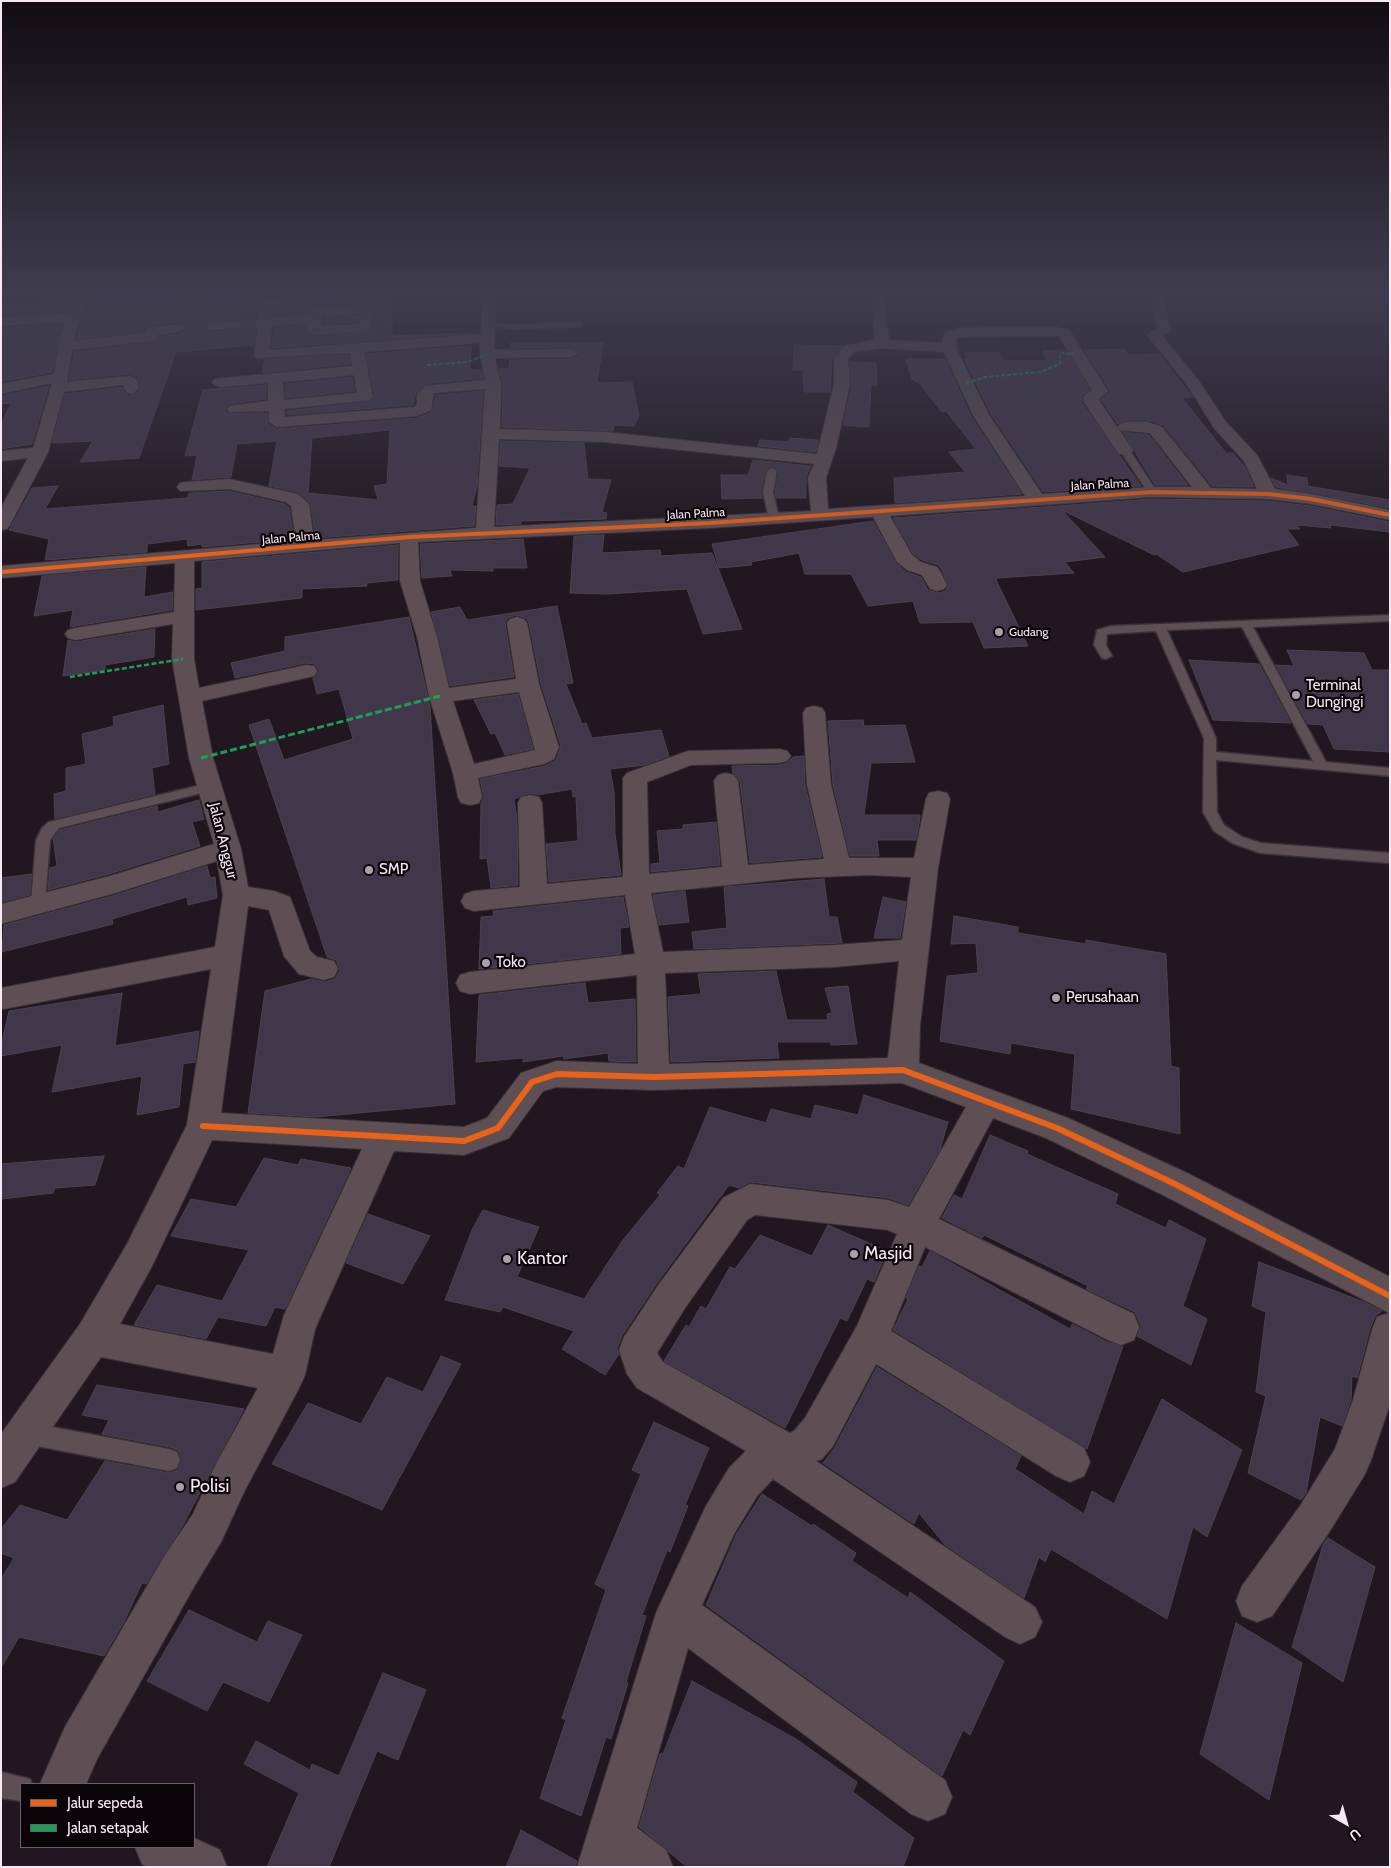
<!DOCTYPE html>
<style>
body{margin:0}
#map{position:relative;width:1391px;height:1868px;overflow:hidden;background:#221720;font-family:Cabin,sans-serif}
canvas{display:block}
.frame{position:absolute;inset:0;border:2px solid #f7e8f4;pointer-events:none}
.legend{position:absolute;left:20px;top:1783px;width:175px;height:65px;box-sizing:border-box;background:#0b0409;border:1px solid #695f67;margin:0;padding:6px 9px;list-style:none;font-size:15px;color:#f7e8f4}
.legend li{display:flex;align-items:center;gap:10px;height:25px}
.legend b{width:25px;border:1px solid #695f67}
.north{position:absolute;left:1321px;top:1798px;width:50px;height:50px;-webkit-text-stroke:4px #0b0409;paint-order:stroke;rotate:142deg;font-size:14px;font-weight:700;line-height:20px;text-align:center;color:#f7e8f4}
.north::after{content:'';display:block;margin:auto;width:18px;height:22px;background:#f7e8f4;clip-path:polygon(50% 0,100% 100%,50% 72%,0 100%)}
</style>
<div id="map">
<canvas width="1391" height="1868"></canvas>
<div class="frame"></div>
<ul class="legend">
<li><b style="height:6px;background:#ea6118"></b>Jalur sepeda</li>
<li><b style="height:6px;background:#1a9f57"></b>Jalan setapak</li>
</ul>
<div class="north">U</div>
</div>
<script>
const c = document.querySelector('canvas').getContext('2d');
c.lineJoin = 'round';
function fill(path, color) {
  c.fillStyle = color;
  c.fill(path, 'evenodd');
}
function poly(rows) {
  const path = new Path2D();
  for (const r of rows) {
    path.moveTo(r[0], r[1]);
    for (let i = 2; i < r.length; i += 2) path.lineTo(r[i], r[i + 1]);
  }
  return path;
}
function strokePath(path, color, width, dash) {
  c.strokeStyle = color;
  c.lineWidth = width;
  c.lineCap = dash ? 'butt' : 'round';
  c.setLineDash(dash || []);
  c.stroke(path);
}
function label(font, color, halo, rows, align = 'center') {
  c.font = font + ' Cabin,sans-serif';
  c.lineWidth = 4.5;
  c.setLineDash([]);
  c.textBaseline = 'middle';
  c.strokeStyle = halo;
  c.fillStyle = color;
  for (const [text, x, y, turn = 0] of rows) {
    c.save();
    c.translate(x, y);
    c.rotate((+turn || 0) * Math.PI / 180);
    c.textAlign = isNaN(turn) ? turn : align;
    if (halo) c.strokeText(text, 0, 0);
    c.fillText(text, 0, 0);
    c.restore();
  }
}
const building = poly([
 [90,295,182,295,179,307,183,312,194,311,199,295,246,295,248,303,256,309,257,317,210,322,206,328,210,332,256,329,254,345,176,352,139,458,80,462,93,441,52,443,65,394,122,387,124,393,130,396,141,389,138,378,130,374,69,380,74,352,155,342,159,337,178,334,187,329,178,322,148,326,144,331,76,339,90,295],
 [316,295,363,295,361,302,318,306,313,307,309,312,274,316,273,309,312,304,316,295],
 [377,295,392,295,392,336,472,333,271,348,274,328,305,325,306,333,314,337,371,332,379,297,377,295],
 [71,299,67,311,1,316,1,306,71,299],
 [359,315,357,322,323,324,324,318,359,315],
 [62,324,52,372,1,382,1,328,62,324],
 [511,343,603,343,597,383,632,382,639,416,634,426,614,425,613,431,502,427,503,384,499,369,509,368,510,360,572,359,581,354,572,347,510,348,511,343],
 [794,345,842,346,832,359,830,392,804,392,803,370,793,370,794,345],
 [471,346,470,370,481,370,483,378,425,384,416,393,413,405,287,415,286,411,371,401,375,397,366,354,471,346],
 [1125,349,1129,355,1159,354,1193,397,1182,398,1226,453,1233,453,1245,467,1254,487,1212,486,1163,425,1148,420,1126,420,1118,424,1101,400,1110,390,1084,350,1125,349],
 [1066,350,1090,390,1082,396,1082,403,1141,486,1043,492,991,414,964,359,969,359,965,353,998,352,1004,361,1047,361,1042,351,1066,350],
 [348,355,350,364,262,373,265,359,348,355],
 [906,359,945,359,971,416,1022,494,895,503,894,478,965,472,949,452,976,449,946,411,942,412,919,383,912,379,906,359],
 [850,362,876,363,877,385,871,385,869,427,843,425,852,384,850,362],
 [352,377,355,391,286,398,285,384,352,377],
 [266,385,266,399,229,404,225,408,227,413,267,413,268,424,277,429,417,418,432,412,436,395,483,391,477,487,472,506,476,506,474,526,316,538,310,503,298,492,269,486,277,441,237,444,231,477,192,480,197,455,185,456,203,390,266,385],
 [390,430,387,484,374,486,378,500,308,493,312,438,390,430],
 [49,386,32,444,1,449,1,425,11,403,1,404,1,396,49,386],
 [1123,432,1149,435,1188,485,1155,485,1123,432],
 [790,438,818,440,816,452,758,446,760,440,788,442,790,438],
 [501,441,584,443,588,479,611,480,602,512,607,513,606,519,521,521,521,524,496,525,497,505,513,504,530,468,499,466,501,441],
 [753,460,811,466,806,477,806,498,776,498,775,492,779,470,771,466,765,471,761,492,762,498,722,499,721,475,748,475,753,460],
 [1287,475,1307,478,1308,486,1390,500,1390,508,1276,487,1271,478,1288,485,1287,475],
 [58,486,45,509,188,498,189,493,229,491,285,504,289,507,294,539,202,547,202,544,188,546,187,539,147,544,147,552,45,560,49,539,9,530,32,488,58,486],
 [1152,499,1269,501,1311,506,1390,522,1390,532,1330,525,1331,528,1297,525,1300,529,1287,529,1299,545,1183,572,1156,554,1154,555,1062,510,1105,557,1065,562,1074,573,997,578,996,580,1028,646,984,648,973,622,920,623,913,601,868,606,851,574,805,574,799,553,751,562,752,565,719,568,712,544,873,521,896,563,906,572,921,577,928,590,938,593,945,591,948,586,942,570,938,565,922,560,913,554,893,518,1152,499],
 [604,535,602,553,660,550,661,556,712,553,742,629,703,634,687,589,606,594,570,593,574,536,604,535],
 [523,539,527,568,493,568,493,571,450,570,452,576,422,578,420,544,523,539],
 [398,545,398,580,366,583,367,586,302,589,302,598,196,610,196,589,202,588,202,562,398,545],
 [146,567,144,597,173,592,172,610,70,627,73,610,34,616,42,576,146,567],
 [557,606,573,683,566,684,582,724,586,723,592,738,661,730,669,756,645,765,610,769,614,792,615,834,621,875,549,882,546,844,578,841,576,796,573,797,572,789,537,795,530,793,514,799,517,821,518,885,491,888,487,858,480,859,481,804,484,797,480,779,545,766,556,760,561,746,541,684,529,623,526,618,516,615,508,618,505,623,514,677,450,686,431,612,460,607,467,620,557,606],
 [409,617,430,706,455,1104,316,1117,248,1113,265,991,311,979,325,982,335,979,340,970,336,960,327,957,249,725,269,719,284,760,353,739,339,689,317,694,313,678,319,670,314,664,306,663,235,678,231,663,285,651,285,637,409,617],
 [155,629,154,657,105,665,105,670,63,676,68,640,75,642,155,629],
 [1287,650,1364,653,1372,670,1390,670,1390,752,1334,749,1323,725,1308,724,1275,665,1294,666,1287,650],
 [1189,660,1259,664,1291,723,1213,720,1189,660],
 [518,694,533,749,505,755,495,733,491,734,474,700,518,694],
 [163,705,169,764,152,768,155,794,55,819,54,794,66,791,66,768,86,764,82,734,114,726,113,717,163,705],
 [863,720,864,726,905,725,915,762,871,763,864,815,920,815,920,818,916,840,877,840,879,856,850,856,833,785,828,721,863,720],
 [804,756,805,785,822,857,750,863,740,781,733,773,732,766,779,765,787,763,793,757,804,756],
 [199,800,204,819,192,822,200,846,109,874,48,890,50,868,57,866,53,838,60,830,157,806,158,812,199,800],
 [716,822,720,865,651,872,651,864,660,863,657,831,683,829,683,825,716,822],
 [207,866,210,878,215,877,217,898,188,905,187,897,112,919,113,924,2,952,4,925,112,896,207,866],
 [32,874,30,895,1,902,1,878,32,874],
 [824,879,829,917,837,917,842,943,694,949,692,932,727,928,724,887,824,879],
 [685,891,689,922,659,925,653,895,685,891],
 [623,897,629,927,620,928,621,954,479,969,481,917,494,916,493,911,623,897],
 [883,897,906,902,900,938,874,938,883,897],
 [954,916,1018,927,1018,933,1086,944,1086,940,1166,954,1171,1066,1179,1068,1180,1134,1071,1109,1075,1054,1011,1043,1010,1054,940,1041,947,976,978,973,976,943,951,944,954,916],
 [776,971,787,1020,828,1020,827,1014,832,1013,825,988,848,986,857,1044,831,1045,831,1042,777,1042,779,1058,671,1062,668,997,701,994,698,974,776,971],
 [585,983,588,1003,635,999,636,1062,609,1061,608,1053,564,1059,563,1056,523,1062,523,1058,476,1062,479,995,585,983],
 [122,993,115,1046,199,1031,195,1062,183,1064,179,1107,137,1115,142,1076,52,1092,62,1045,1,1056,1,1046,9,1011,122,993],
 [864,1095,948,1122,940,1150,908,1205,888,1198,750,1182,739,1188,729,1185,657,1283,622,1336,617,1349,619,1354,605,1375,562,1349,574,1331,503,1307,500,1312,445,1300,472,1230,483,1210,539,1227,517,1277,584,1299,623,1240,660,1195,657,1193,678,1166,684,1169,710,1107,766,1123,771,1109,811,1119,815,1105,858,1115,864,1095],
 [990,1135,1028,1151,1027,1154,1118,1194,1115,1204,1166,1228,1169,1220,1206,1239,1183,1306,1207,1319,1191,1365,1137,1336,1141,1326,1135,1312,1086,1289,1088,1286,984,1235,982,1238,942,1218,954,1195,962,1199,990,1135],
 [104,1156,95,1185,55,1188,53,1193,1,1199,1,1164,104,1156],
 [264,1158,298,1165,301,1159,351,1168,285,1309,275,1307,266,1326,218,1317,206,1339,134,1325,157,1285,222,1301,249,1250,171,1236,191,1199,236,1207,264,1158],
 [368,1214,430,1236,403,1284,346,1263,368,1214],
 [828,1225,887,1251,874,1282,867,1279,847,1321,840,1318,785,1428,664,1361,686,1325,689,1327,701,1306,706,1309,730,1267,735,1269,760,1235,812,1256,828,1225],
 [930,1251,1070,1329,1072,1324,1107,1342,1123,1346,1087,1449,893,1330,908,1299,906,1298,919,1266,922,1267,930,1251],
 [1259,1262,1364,1302,1382,1311,1375,1316,1370,1329,1357,1378,1352,1376,1351,1400,1342,1426,1320,1417,1306,1493,1301,1500,1248,1473,1266,1396,1256,1392,1266,1312,1252,1306,1259,1262],
 [441,1356,461,1364,382,1510,272,1464,308,1403,361,1424,387,1377,423,1392,441,1356],
 [877,1367,1021,1456,1015,1469,1084,1514,1092,1491,1114,1504,1162,1399,1242,1450,1207,1537,1193,1527,1167,1619,1051,1549,1045,1562,1039,1557,1024,1598,945,1545,919,1513,914,1524,823,1463,835,1447,877,1367],
 [97,1385,244,1409,183,1525,146,1584,142,1583,125,1620,104,1656,19,1637,1,1668,1,1579,14,1558,1,1553,1,1529,20,1505,67,1520,105,1461,169,1473,178,1470,182,1461,179,1451,170,1447,102,1434,109,1420,82,1415,97,1385],
 [654,1422,709,1448,685,1505,688,1506,670,1552,667,1550,642,1615,646,1616,626,1682,628,1683,611,1739,606,1737,581,1816,540,1798,566,1720,562,1718,606,1590,595,1584,641,1474,632,1470,654,1422],
 [762,1494,812,1526,813,1524,856,1553,852,1561,908,1598,910,1592,1004,1661,970,1735,963,1730,942,1776,706,1605,736,1535,762,1494],
 [1328,1538,1375,1567,1343,1682,1292,1647,1323,1545,1328,1538],
 [189,1610,257,1642,268,1621,302,1635,269,1702,223,1682,207,1711,147,1681,189,1610],
 [1236,1623,1302,1663,1269,1800,1200,1754,1236,1623],
 [383,1673,426,1690,398,1760,377,1751,329,1867,267,1867,299,1793,244,1764,256,1741,310,1770,312,1764,339,1776,383,1673],
 [692,1681,796,1739,857,1782,853,1792,914,1838,903,1867,687,1867,639,1827,660,1754,661,1753,663,1754,692,1681],
 [521,1830,577,1861,575,1867,506,1867,521,1830]
]);
fill(building, '#42374a');
strokePath(building, '#4a434d', 1);
const service = poly([
 [579,322,583,324,582,326,516,329,484,325,488,323,516,325,579,322],
 [1122,448,1128,448,1157,492,1155,494,1149,494,1120,450,1122,448],
 [772,468,777,471,773,492,779,519,774,522,769,519,763,492,767,471,772,468],
 [1390,615,1390,621,1253,627,1326,762,1390,768,1390,776,1216,760,1217,812,1224,825,1242,837,1261,843,1390,853,1390,863,1260,853,1232,843,1214,831,1203,812,1204,738,1156,631,1107,634,1106,645,1112,656,1106,659,1102,658,1094,645,1097,630,1111,626,1390,615],
 [1242,627,1313,761,1216,752,1216,738,1167,630,1242,627],
 [209,783,216,787,214,790,59,828,50,840,45,904,43,908,33,908,31,904,36,840,42,828,49,822,209,783],
 [26,1422,169,1449,177,1452,180,1460,177,1468,169,1471,26,1444,19,1440,15,1433,19,1426,26,1422],
 [1,1772,30,1779,32,1784,21,1784,21,1801,1,1798,1,1772]
]);
const minor = poly([
 [75,295,88,295,73,341,145,333,148,328,178,324,185,328,178,332,158,335,155,340,150,341,72,350,67,382,130,376,137,380,139,389,131,394,126,392,123,385,64,392,48,452,10,525,7,529,1,530,1,508,28,458,1,461,1,451,33,448,52,383,1,394,1,384,54,374,59,341,65,322,1,326,1,318,68,313,75,295],
 [184,295,197,295,193,310,183,310,181,307,184,295],
 [248,295,261,295,265,300,314,295,312,302,271,307,272,318,310,314,313,309,318,308,362,304,365,295,377,297,370,331,314,335,307,331,307,323,272,326,269,350,481,334,482,295,496,295,494,350,572,349,579,353,572,357,495,358,501,384,500,429,605,432,817,454,834,384,834,359,844,346,875,340,871,295,884,295,889,340,942,343,945,332,959,328,1054,327,1069,330,1108,391,1099,399,1100,402,1133,450,1131,454,1119,454,1084,402,1083,397,1092,390,1059,336,957,337,956,348,989,415,1042,494,1152,487,1192,487,1150,433,1120,430,1118,427,1120,424,1126,422,1148,422,1162,427,1211,488,1257,489,1244,461,1214,428,1188,386,1147,335,1157,328,1150,295,1163,295,1171,330,1162,336,1199,381,1226,422,1257,455,1275,489,1311,494,1390,510,1390,520,1311,504,1269,499,1152,497,890,516,912,555,921,562,937,567,940,571,947,585,944,589,937,591,930,589,922,575,907,570,897,562,873,517,710,528,418,542,420,581,437,637,449,688,516,679,507,623,510,619,517,617,524,619,527,623,539,684,559,747,554,759,544,764,478,778,482,797,479,803,470,805,461,803,458,797,453,773,429,696,417,637,400,581,400,543,194,561,194,659,199,688,306,665,314,666,317,671,314,676,202,701,213,758,241,849,248,887,274,891,290,897,310,951,317,957,334,961,338,969,334,977,324,980,299,974,284,956,269,910,248,906,221,1113,464,1127,487,1118,521,1073,557,1061,638,1064,637,975,470,994,460,991,456,983,460,975,470,972,635,954,625,895,474,911,465,908,461,901,465,894,474,891,520,887,518,803,521,797,530,795,539,797,542,803,547,884,623,877,623,778,627,773,688,751,779,749,787,751,791,756,787,761,779,763,691,765,647,782,649,874,722,867,714,781,718,775,726,773,734,775,738,781,748,865,824,859,807,785,803,713,806,708,814,706,822,708,825,713,831,785,849,858,914,858,926,799,929,793,938,791,947,793,950,799,938,868,920,1026,919,1063,1068,1118,1187,1173,1390,1277,1390,1404,1371,1460,1365,1474,1328,1534,1272,1616,1257,1622,1242,1616,1236,1601,1242,1586,1300,1506,1335,1449,1353,1400,1372,1330,1377,1317,1389,1313,1163,1195,1046,1138,993,1118,939,1219,1134,1314,1139,1327,1134,1340,1121,1345,1108,1340,925,1247,891,1331,1084,1448,1090,1462,1084,1476,1070,1482,1056,1476,876,1364,833,1446,822,1459,816,1461,1035,1607,1042,1622,1035,1637,1020,1644,1005,1637,773,1479,757,1496,734,1534,702,1605,945,1780,952,1797,945,1814,928,1821,911,1814,688,1648,637,1828,666,1850,673,1867,577,1867,656,1613,706,1506,729,1468,746,1451,637,1388,627,1374,619,1350,624,1337,659,1284,723,1198,750,1184,888,1200,909,1207,966,1107,902,1083,654,1090,557,1087,543,1091,509,1138,464,1155,394,1151,315,1329,305,1375,299,1388,244,1492,221,1542,195,1585,97,1759,86,1784,40,1784,65,1727,165,1555,193,1514,216,1464,258,1388,101,1357,15,1482,1,1488,1,1434,80,1324,127,1244,187,1125,211,969,4,1009,1,1008,1,988,215,947,223,895,217,861,112,894,1,924,1,904,110,876,214,844,189,758,172,659,173,624,75,640,68,638,65,634,68,630,75,628,174,612,175,563,1,578,1,566,296,541,291,506,286,502,229,489,180,491,177,487,180,483,186,482,229,479,298,494,309,504,314,540,476,528,485,389,434,393,431,410,417,416,277,427,269,422,269,411,229,412,227,409,229,406,268,401,268,383,220,387,215,385,212,382,215,379,352,366,350,353,256,358,254,355,258,327,210,330,208,327,210,324,215,323,259,319,258,308,250,303,248,295],
 [361,313,359,324,321,326,322,316,361,313],
 [480,343,480,354,485,380,425,386,417,394,417,405,414,407,285,417,284,409,370,400,373,397,364,352,480,343],
 [882,348,944,352,973,415,1025,496,828,509,826,478,836,448,850,384,848,359,854,352,882,348],
 [354,375,357,393,284,400,283,382,354,375],
 [499,439,605,442,814,464,808,478,811,511,494,527,499,439],
 [519,692,535,750,474,764,453,701,519,692],
 [868,875,911,877,902,940,835,945,663,952,651,893,796,878,868,875],
 [899,961,888,1058,669,1064,665,973,835,967,899,961],
 [212,1140,362,1149,284,1315,273,1354,120,1324,151,1268,212,1140],
 [755,1215,888,1230,897,1234,857,1326,805,1418,794,1431,790,1433,663,1362,657,1353,685,1308,747,1220,755,1215],
 [1185,295,1389,295,1383,299,1191,299,1185,295],
 [194,1838,220,1850,227,1867,148,1867,142,1864,135,1847,194,1847,194,1838]
]);
strokePath(service, '#3b3139', 3);
strokePath(minor, '#3b3139', 2);
fill(service, '#5e4f55');
fill(minor, '#5e4f55');
strokePath(poly([
 [427,365,468,362,487,354],
 [966,383,986,377,1040,372,1060,364,1060,353,1075,354]
]), '#1a9f57', 2, [4, 2]);
strokePath(poly([
 [70,677,183,659]
]), '#1a9f57', 2.5, [5, 2.5]);
strokePath(poly([
 [201,758,440,696]
]), '#1a9f57', 3, [7, 3]);
strokePath(poly([
 [1,572,409,537,710,523,1152,492,1269,494,1311,499,1390,515]
]), '#ea6118', 4);
strokePath(poly([
 [203,1126,464,1141,498,1128,532,1082,557,1074,654,1077,903,1070,1057,1128,1175,1184,1390,1296]
]), '#ea6118', 6);
const sky = c.createLinearGradient(0, 0, 0, 557);
sky.addColorStop(0, '#130d12');
sky.addColorStop(0.53, '#3e3c4e');
sky.addColorStop(1, '#3e3c4e00');
c.fillStyle = sky;
c.fillRect(0, 0, 1391, 557);
for (const [x, y, r, color] of [
 [999,632,5,"#ac9faa"],
 [1296,695,5,"#ac9faa"],
 [369,870,5,"#ac9faa"],
 [486,963,5,"#ac9faa"],
 [1056,998,5,"#ac9faa"],
 [854,1254,5,"#ac9faa"],
 [507,1259,5,"#ac9faa"],
 [180,1487,5,"#ac9faa"]
]) {
  const dot = new Path2D();
  dot.arc(x, y, r, 0, 2 * Math.PI);
  c.fillStyle = color;
  c.fill(dot);
  strokePath(dot, '#0b0409', 2);
}
label('12px', '#f7e8f4', '#0b0409', [
 ["Jalan Palma",1100,485,-3],
 ["Jalan Palma",696,514,-3],
 ["Jalan Palma",291,538,-5]
]);
label('12px', '#f7e8f4', '#0b0409', [
 ["Gudang",1009,632]
], 'left');
label('15px', '#f7e8f4', '#0b0409', [
 ["Terminal",1306,686],
 ["Dungingi",1306,703],
 ["SMP",379,870],
 ["Toko",496,963],
 ["Perusahaan",1066,998]
], 'left');
label('15px', '#f7e8f4', '#0b0409', [
 ["Jalan Anggur",223,841,76]
]);
label('18px', '#f7e8f4', '#0b0409', [
 ["Masjid",864,1254],
 ["Kantor",517,1259],
 ["Polisi",190,1487]
], 'left');
</script>
